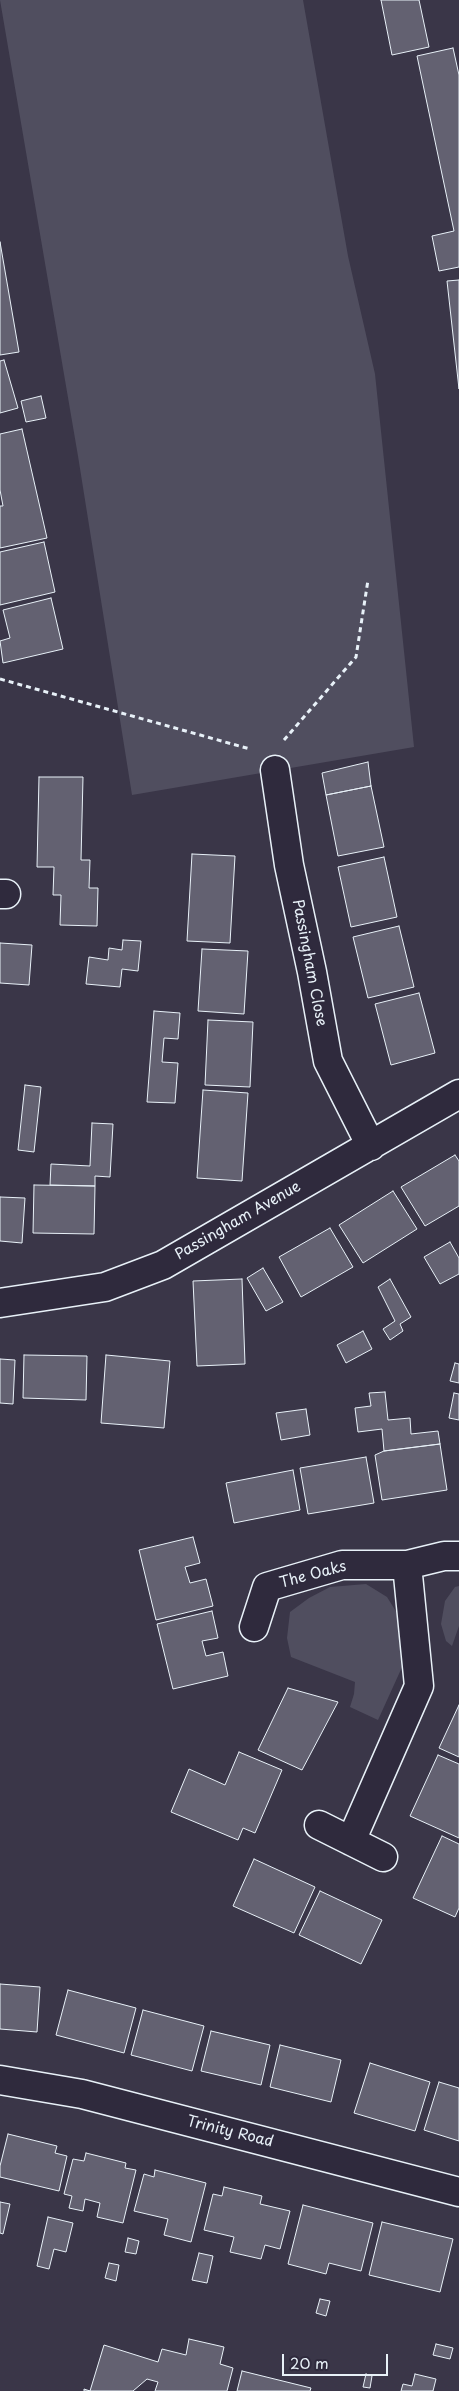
<!DOCTYPE html>
<style>
body{margin:0}
#map{position:relative;width:459px;height:2391px;overflow:hidden;background:#3a3648;font-family:"Playpen Sans",sans-serif}
canvas{display:block}
.scale{position:absolute;left:282px;top:2354px;width:106px;height:22px;box-sizing:border-box;border:2px solid #e8f1f8;border-top:0;padding-left:6px;font-size:15px;line-height:18px;white-space:nowrap;color:#e8f1f8;-webkit-text-stroke:4px #2f2a3d;paint-order:stroke}
</style>
<div id="map">
<canvas width="459" height="2391"></canvas>
<div class="scale">20 m</div>
</div>
<script>
const c = document.querySelector('canvas').getContext('2d');
c.lineJoin = 'round';
function fill(path, color) {
  c.fillStyle = color;
  c.fill(path, 'evenodd');
}
function poly(rows) {
  const path = new Path2D();
  for (const r of rows) {
    path.moveTo(r[0], r[1]);
    for (let i = 2; i < r.length; i += 2) path.lineTo(r[i], r[i + 1]);
  }
  return path;
}
function strokePath(path, color, width, dash) {
  c.strokeStyle = color;
  c.lineWidth = width;
  c.lineCap = dash ? 'butt' : 'round';
  c.setLineDash(dash || []);
  c.stroke(path);
}
function label(font, color, halo, rows, align = 'center') {
  c.font = font + ' "Playpen Sans",sans-serif';
  c.lineWidth = 4;
  c.setLineDash([]);
  c.textBaseline = 'middle';
  c.strokeStyle = halo;
  c.fillStyle = color;
  for (const [text, x, y, turn = 0] of rows) {
    c.save();
    c.translate(x, y);
    c.rotate((+turn || 0) * Math.PI / 180);
    c.textAlign = isNaN(turn) ? turn : align;
    if (halo) c.strokeText(text, 0, 0);
    c.fillText(text, 0, 0);
    c.restore();
  }
}
fill(poly([
 [0,0,303,0,348,256,375,374,414,747,132,795,78,456],
 [366,1584,387,1597,402,1621,403,1665,378,1720,350,1707,354,1694,355,1682,291,1657,287,1638,290,1612,309,1598,330,1587],
 [459,1586,459,1626,452,1646,446,1641,441,1624,445,1601,455,1587]
]), '#504e5f');
const building = poly([
 [381,0,419,0,429,47,392,55,381,0],
 [453,48,459,75,459,267,439,271,432,236,454,231,417,56,453,48],
 [0,242,19,352,0,355,0,242],
 [459,280,459,389,447,281,459,280],
 [4,360,18,408,0,413,0,361,4,360],
 [41,396,46,418,26,422,21,401,41,396],
 [22,429,47,538,0,548,0,506,3,506,0,490,0,434,22,429],
 [44,542,55,592,0,605,0,552,44,542],
 [51,598,63,649,3,663,0,641,10,638,3,610,51,598],
 [368,762,371,786,326,795,322,773,368,762],
 [39,777,83,777,81,860,90,860,89,888,98,888,97,926,60,925,61,895,53,895,54,867,37,867,39,777],
 [371,786,384,847,338,856,326,795,371,786],
 [192,854,235,856,230,943,187,941,192,854],
 [384,857,397,917,351,927,338,867,384,857],
 [399,926,414,987,368,998,353,937,399,926],
 [123,940,141,941,138,971,122,969,120,987,86,984,89,957,108,960,109,948,122,950,123,940],
 [0,943,32,945,29,985,0,983,0,943],
 [202,949,248,951,244,1014,198,1011,202,949],
 [419,993,435,1053,391,1065,375,1004,419,993],
 [154,1011,180,1013,178,1039,164,1038,162,1062,178,1063,175,1103,147,1102,154,1011],
 [208,1020,253,1022,250,1087,205,1085,208,1020],
 [25,1085,41,1087,34,1152,18,1150,25,1085],
 [203,1090,248,1093,242,1181,197,1178,203,1090],
 [92,1123,113,1124,110,1177,95,1176,95,1186,50,1185,51,1164,90,1166,92,1123],
 [455,1155,459,1161,459,1206,425,1226,401,1187,455,1155],
 [34,1185,95,1186,94,1234,33,1233,34,1185],
 [393,1191,417,1229,363,1263,339,1225,393,1191],
 [0,1197,25,1198,22,1243,0,1241,0,1197],
 [330,1228,353,1267,301,1297,279,1257,330,1228],
 [450,1242,459,1258,459,1274,440,1284,424,1257,450,1242],
 [263,1268,283,1302,266,1311,247,1278,263,1268],
 [242,1279,245,1364,197,1366,193,1281,242,1279],
 [390,1279,411,1317,400,1324,403,1331,390,1340,383,1329,395,1321,378,1287,390,1279],
 [363,1331,372,1349,346,1363,337,1345,363,1331],
 [24,1355,87,1356,86,1400,23,1398,24,1355],
 [106,1355,170,1361,164,1428,101,1423,106,1355],
 [0,1359,15,1360,13,1404,0,1403,0,1359],
 [455,1363,459,1364,459,1383,450,1381,455,1363],
 [385,1392,388,1420,410,1418,411,1434,438,1431,440,1444,384,1451,382,1429,358,1432,355,1408,371,1406,369,1393,385,1392],
 [454,1393,459,1394,459,1420,449,1418,454,1393],
 [306,1409,310,1435,281,1440,276,1413,306,1409],
 [440,1444,447,1490,382,1500,375,1455,384,1451,440,1444],
 [366,1457,374,1503,308,1514,300,1468,366,1457],
 [293,1470,300,1510,234,1523,226,1483,293,1470],
 [193,1537,200,1563,185,1567,190,1583,206,1579,213,1606,156,1620,139,1550,193,1537],
 [212,1611,218,1638,202,1641,206,1656,223,1652,228,1676,173,1689,157,1624,212,1611],
 [288,1688,338,1702,302,1770,258,1750,288,1688],
 [459,1705,459,1757,439,1748,459,1705],
 [239,1752,282,1770,255,1833,243,1828,238,1840,171,1812,189,1769,225,1785,239,1752],
 [438,1755,459,1764,459,1838,410,1816,438,1755],
 [442,1836,459,1844,459,1908,455,1917,413,1898,442,1836],
 [254,1859,315,1887,294,1933,233,1906,254,1859],
 [320,1891,382,1920,361,1964,299,1935,320,1891],
 [0,1984,40,1987,37,2032,0,2029,0,1984],
 [68,1990,136,2008,124,2053,56,2035,68,1990],
 [143,2010,204,2026,192,2071,131,2055,143,2010],
 [211,2031,270,2045,261,2085,201,2071,211,2031],
 [280,2045,341,2060,331,2102,270,2087,280,2045],
 [370,2063,430,2082,415,2131,354,2113,370,2063],
 [439,2082,459,2088,459,2141,424,2130,439,2082],
 [8,2134,57,2146,55,2153,67,2156,59,2191,0,2177,0,2166,8,2134],
 [86,2153,126,2163,125,2168,136,2170,123,2223,97,2217,100,2203,85,2199,83,2211,69,2208,72,2196,64,2194,73,2159,84,2161,86,2153],
 [155,2170,206,2183,191,2242,164,2235,168,2219,134,2211,144,2174,154,2177,155,2170],
 [224,2187,262,2196,260,2204,290,2211,280,2249,265,2245,261,2259,230,2252,234,2237,204,2230,213,2194,222,2196,224,2187],
 [0,2202,10,2204,3,2234,0,2233,0,2202],
 [303,2205,373,2223,361,2271,329,2263,326,2274,288,2264,303,2205],
 [48,2217,73,2223,66,2252,54,2249,49,2269,37,2266,48,2217],
 [382,2222,453,2239,440,2292,369,2275,382,2222],
 [128,2238,139,2241,136,2254,125,2252,128,2238],
 [199,2253,213,2256,207,2283,192,2280,199,2253],
 [109,2263,119,2265,116,2281,105,2278,109,2263],
 [320,2299,330,2301,326,2316,316,2313,320,2299],
 [189,2339,224,2347,220,2364,233,2368,227,2391,155,2391,158,2382,147,2379,133,2391,84,2391,84,2389,90,2391,104,2345,158,2362,162,2349,186,2355,189,2339],
 [436,2344,453,2348,450,2359,433,2355,436,2344],
 [242,2371,311,2388,310,2391,237,2391,242,2371],
 [366,2374,372,2376,370,2388,363,2387,366,2374],
 [415,2374,436,2379,433,2391,401,2391,403,2384,412,2386,415,2374]
]);
fill(building, '#636171');
strokePath(building, '#e8f1f8', 1);
const minor = poly([
 [275,770,289,865,312,972,328,1061,371,1146],
 [0,894,6,894],
 [0,1303,105,1287,163,1265,459,1094],
 [254,1627,267,1587,342,1565,407,1565,444,1556,459,1556],
 [319,1825,383,1857],
 [351,1841,419,1686,407,1565],
 [0,2080,82,2094,459,2192]
]);
strokePath(minor, '#e8f1f8', 31);
strokePath(poly([
 [0,679,250,749],
 [284,740,356,657,368,580]
]), '#e8f1f8', 3, [5, 4]);
strokePath(minor, '#2f2a3d', 28);
label('15px', '#e8f1f8', '#2f2a3d', [
 ["Passingham Close",309,963,79],
 ["Passingham Avenue",238,1221,-30],
 ["The Oaks",313,1575,-15],
 ["Trinity Road",230,2132,14]
]);
</script>
